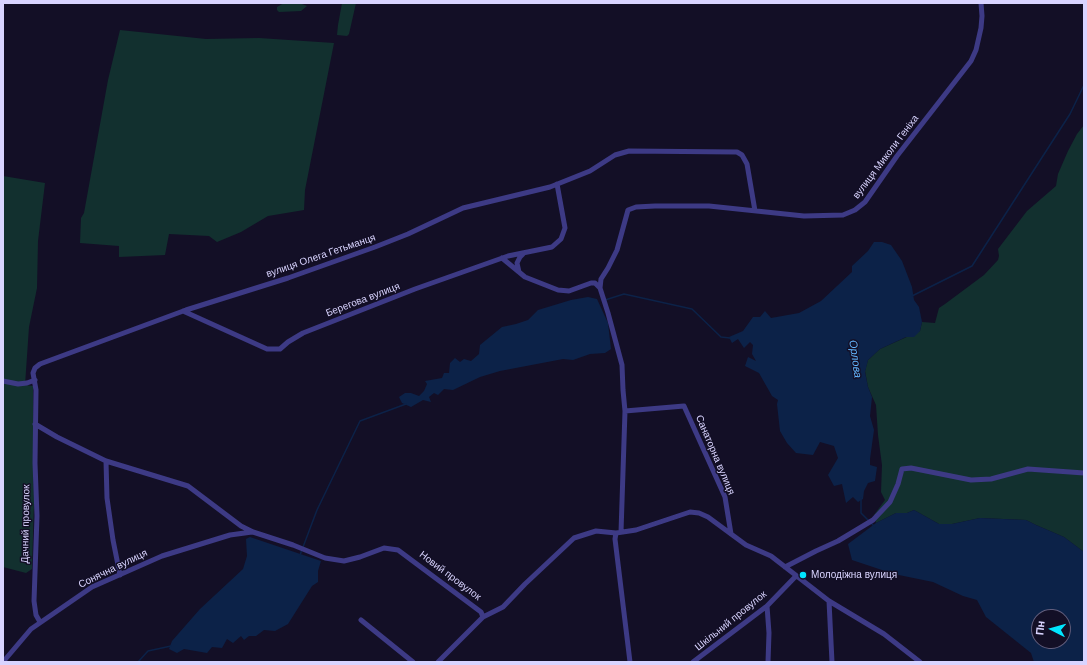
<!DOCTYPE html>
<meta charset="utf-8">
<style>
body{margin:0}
#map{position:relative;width:1087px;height:665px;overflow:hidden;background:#130f26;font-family:Helvetica,sans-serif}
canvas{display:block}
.frame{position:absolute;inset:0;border:4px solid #d9d4ff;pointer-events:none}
.north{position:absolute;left:1031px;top:609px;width:40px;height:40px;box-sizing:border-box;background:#130f26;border:1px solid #625e7d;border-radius:50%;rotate:276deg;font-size:11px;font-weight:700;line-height:16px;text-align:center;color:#d9d4ff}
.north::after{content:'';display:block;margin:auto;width:14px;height:18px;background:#00e5ff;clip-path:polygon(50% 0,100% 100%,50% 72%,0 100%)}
</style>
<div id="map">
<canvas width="1087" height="665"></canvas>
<div class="frame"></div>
<div class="north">Пн</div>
</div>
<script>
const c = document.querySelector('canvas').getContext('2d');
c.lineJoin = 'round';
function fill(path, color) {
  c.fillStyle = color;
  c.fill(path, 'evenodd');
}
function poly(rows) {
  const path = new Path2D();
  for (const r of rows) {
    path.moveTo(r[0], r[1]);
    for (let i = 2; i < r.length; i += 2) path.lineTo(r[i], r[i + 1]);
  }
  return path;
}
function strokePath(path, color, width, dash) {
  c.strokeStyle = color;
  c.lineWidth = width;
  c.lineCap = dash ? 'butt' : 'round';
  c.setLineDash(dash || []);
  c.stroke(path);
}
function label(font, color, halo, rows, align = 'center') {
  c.font = font + ' Helvetica,sans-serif';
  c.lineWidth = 3;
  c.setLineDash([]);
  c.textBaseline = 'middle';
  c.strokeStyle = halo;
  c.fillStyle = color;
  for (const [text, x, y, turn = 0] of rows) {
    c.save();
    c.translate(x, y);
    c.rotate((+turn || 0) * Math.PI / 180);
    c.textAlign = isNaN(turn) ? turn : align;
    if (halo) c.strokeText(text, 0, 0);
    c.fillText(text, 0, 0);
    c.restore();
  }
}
fill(poly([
 [284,3,302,4,307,6,301,11,279,12,277,10,277,7],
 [342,3,356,3,349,34,347,36,337,35,338,25],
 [120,30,206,39,259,38,334,43,305,190,304,210,268,216,241,232,217,242,209,236,169,234,165,255,119,257,119,246,80,243,81,218,84,213,108,80],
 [1084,125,1084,552,1064,537,1036,525,1026,520,980,518,952,524,939,524,914,510,907,513,896,513,876,523,874,515,885,500,881,492,882,465,878,435,876,405,868,387,865,371,868,360,880,349,920,331,922,322,935,323,939,308,945,304,984,275,998,260,999,256,998,249,1027,211,1056,186,1058,174,1068,151,1077,134],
 [3,176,45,183,38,241,37,288,29,327,25,385,33,386,34,503,32,569,26,573,3,567]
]), '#12302f');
fill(poly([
 [874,242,882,242,891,245,902,261,912,287,914,300,919,307,922,322,920,331,914,337,906,337,880,349,868,360,865,372,868,387,872,397,870,416,874,430,870,459,870,465,877,467,875,481,868,483,864,491,863,499,858,502,853,497,846,503,842,484,834,486,828,475,838,458,834,446,820,442,813,455,796,453,787,443,780,431,777,404,778,400,772,396,759,373,745,366,748,357,756,361,752,354,753,345,750,342,744,348,738,339,732,343,729,337,743,331,753,317,760,317,765,311,771,318,799,313,821,301,852,272,852,266,868,251],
 [588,297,597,299,608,323,611,349,605,353,590,354,573,360,563,359,500,371,480,377,453,390,444,389,438,395,434,393,429,397,431,402,423,400,411,407,402,403,399,397,405,393,411,393,419,396,424,391,427,384,425,381,442,378,444,373,449,373,450,363,455,358,460,362,464,359,471,361,479,354,480,345,502,327,516,324,528,320,538,310,571,300],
 [914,510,939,524,952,524,980,518,1026,520,1036,525,1064,537,1084,552,1084,662,1034,662,1031,653,986,617,977,600,963,596,933,582,894,574,852,560,848,544,876,523,896,513,907,513],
 [1039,617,1063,617,1063,641,1039,641],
 [250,537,321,561,318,571,318,582,312,586,288,624,275,631,264,630,256,636,249,636,244,640,241,636,233,643,227,639,222,648,212,647,207,653,184,649,177,653,169,649,172,641,200,609,243,569,247,556,246,539]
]), '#0c2248');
strokePath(poly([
 [912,296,972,266,1070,114,1084,85],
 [605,300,624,294,692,309,721,337,730,338],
 [861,498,861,513,875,527],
 [300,555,317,510,360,421,406,404],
 [138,662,148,651,171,646]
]), '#0c2248', 1.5);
strokePath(poly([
 [502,258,525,277,558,290,569,291,591,283,595,283,600,288],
 [519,272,517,263,520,257,523,254],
 [183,311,267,349,280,349,288,342,303,333,415,289,508,256,552,247,561,239,565,228,557,184],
 [3,381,18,384,27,383,35,380],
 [625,411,684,406,725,497,731,534],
 [35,424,57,437,106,461,188,486,241,526,253,532,293,545,325,558,344,561,360,557,384,548,398,550,481,612,483,617],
 [106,461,107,498,113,540,120,575],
 [621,532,625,411,623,390,622,365,608,313,600,288,601,279,608,268,617,250,628,210,636,207,655,206,709,206,804,216,843,215,855,210,865,202,897,156,971,61,976,50,981,28,982,16,981,3],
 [616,533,615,539,630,662],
 [785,567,816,551,838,541,873,520,890,502,898,484,902,469,911,468,971,480,991,479,1028,469,1084,473],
 [829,601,832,662],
 [767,606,769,633,768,662],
 [361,620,413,662],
 [40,622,36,615,34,601,37,516,35,463,36,390,33,373,35,368,40,364,186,310,288,278,375,247,408,234,463,208,550,187,590,171,615,155,629,151,737,152,742,155,747,164,755,211],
 [3,662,31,629,92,587,162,556,230,535,252,532],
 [438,662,483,617,503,607,525,584,574,538,596,531,616,533,636,530,690,512,699,513,708,517,746,545,771,556,829,601,884,634,920,662],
 [693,662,767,606,796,576]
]), '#3d3a85', 5);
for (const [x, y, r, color] of [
 [803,575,4,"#00e5ff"]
]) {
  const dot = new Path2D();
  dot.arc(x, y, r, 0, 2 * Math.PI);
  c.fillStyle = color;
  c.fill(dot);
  strokePath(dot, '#130f26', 1.5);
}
label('10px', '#d9d4ff', '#130f26', [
 ["вулиця Миколи Геніха",886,157,-53],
 ["вулиця Олега Гетьманця",321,256,-19],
 ["Берегова вулиця",363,300,-21],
 ["Санаторна вулиця",715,455,67],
 ["Дачний провулок",26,524,-89],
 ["Сонячна вулиця",113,569,-26],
 ["Новий провулок",450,576,37],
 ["Шкільний провулок",731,621,-39]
]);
label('10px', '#d9d4ff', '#130f26', [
 ["Молодіжна вулиця",811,575]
], 'left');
label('italic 11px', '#62b6ff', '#130f26', [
 ["Орлова",855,359,82]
]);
</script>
